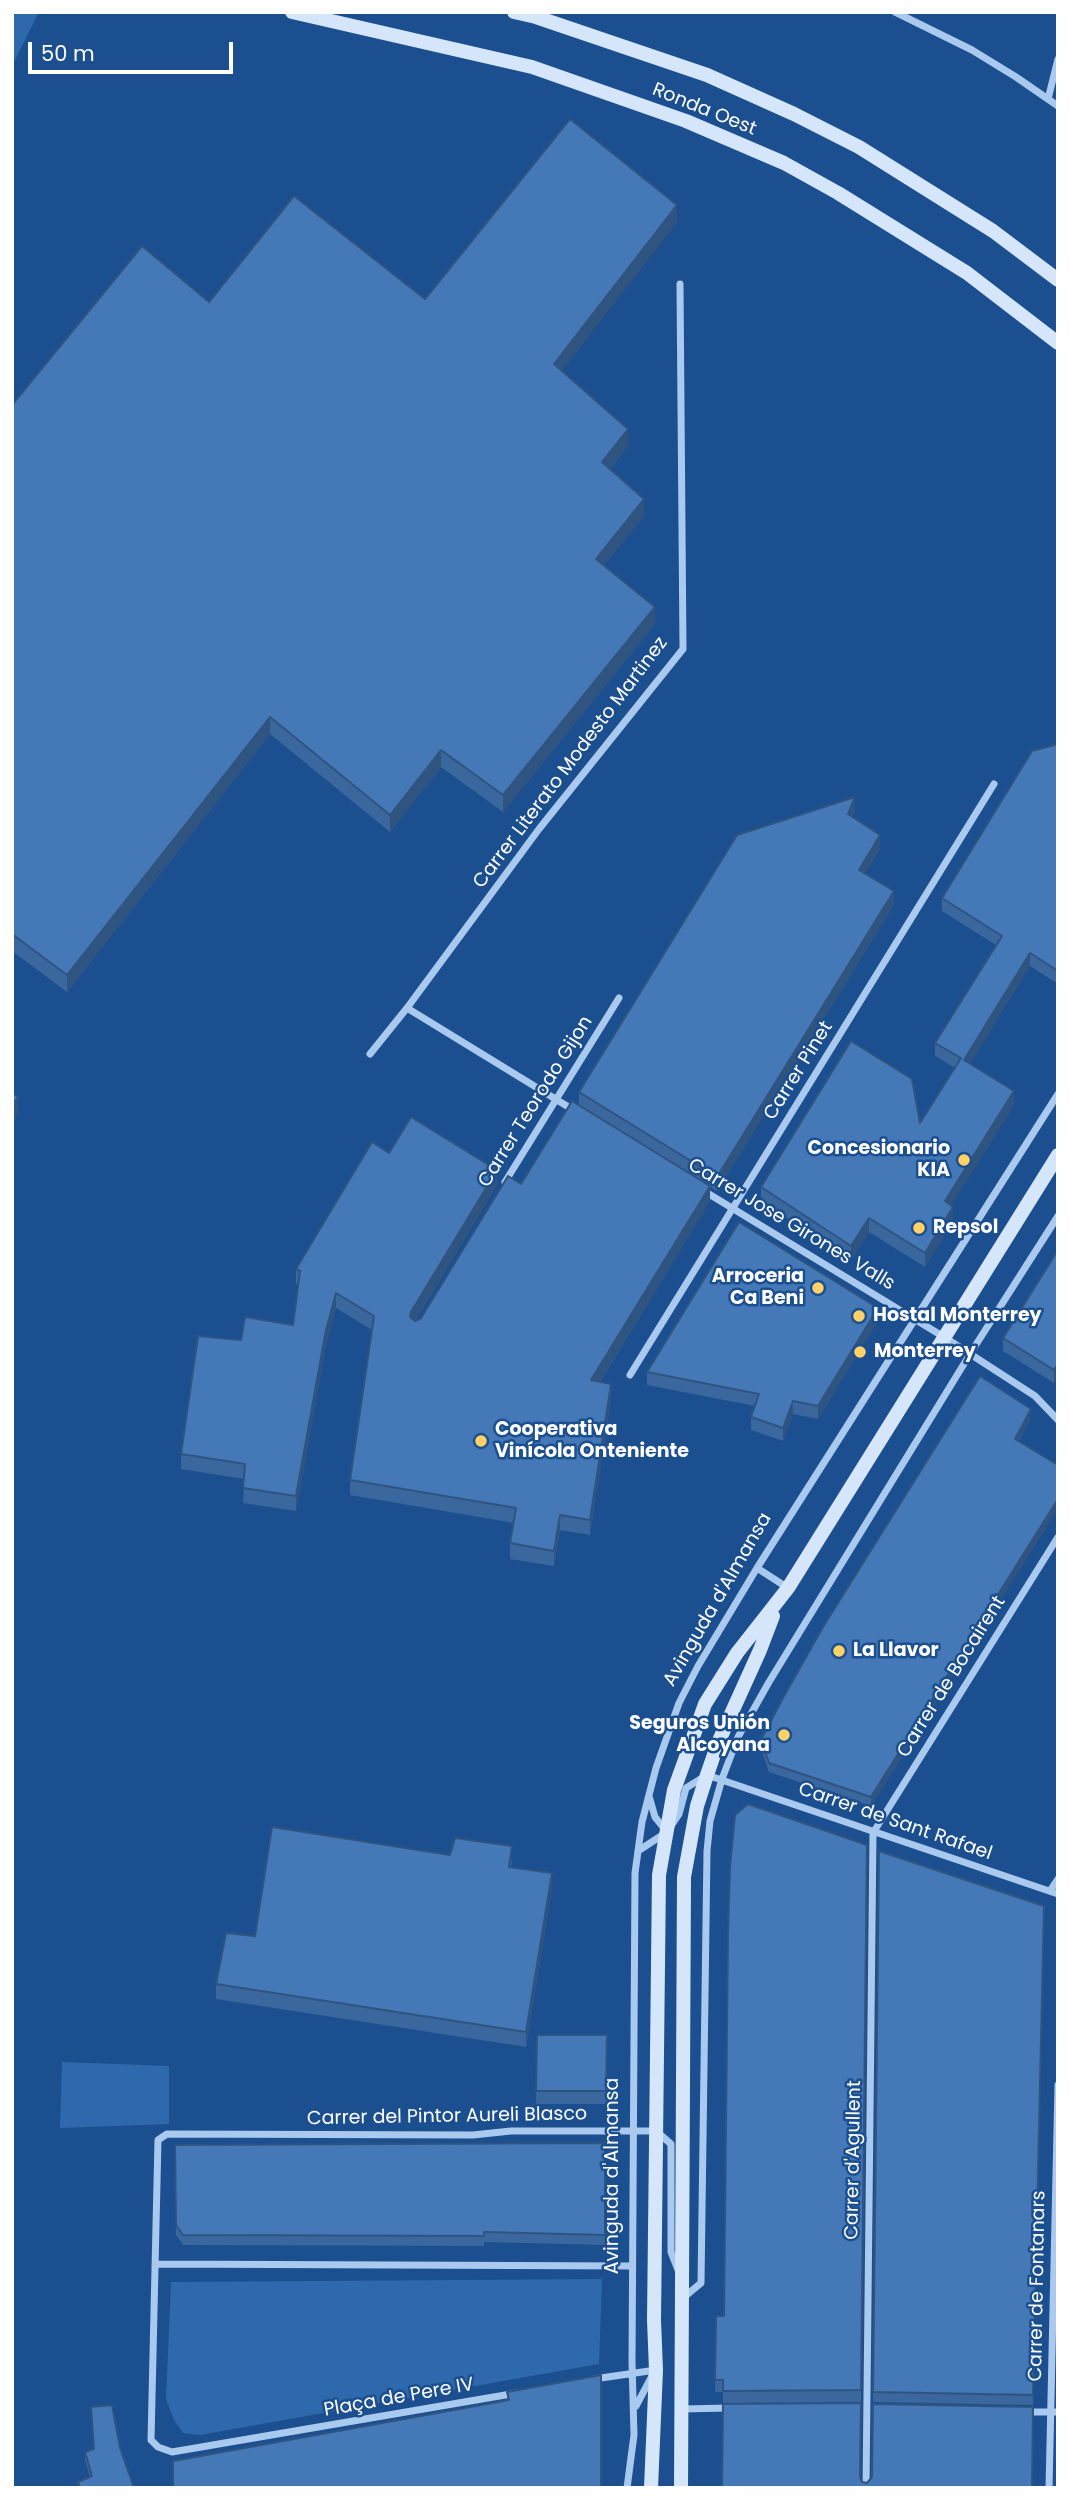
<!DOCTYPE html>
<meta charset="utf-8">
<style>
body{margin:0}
#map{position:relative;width:1070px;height:2500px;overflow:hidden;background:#1b4f8f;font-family:Poppins,sans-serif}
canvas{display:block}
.frame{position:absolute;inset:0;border:14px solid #fff;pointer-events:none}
.scale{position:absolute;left:28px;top:42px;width:205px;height:32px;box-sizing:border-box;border:4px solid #fff;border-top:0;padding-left:9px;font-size:21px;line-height:24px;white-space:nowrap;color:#fff;-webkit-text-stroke:5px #1b4f8f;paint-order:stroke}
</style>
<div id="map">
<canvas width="1070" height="2500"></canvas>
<div class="frame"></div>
<div class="scale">50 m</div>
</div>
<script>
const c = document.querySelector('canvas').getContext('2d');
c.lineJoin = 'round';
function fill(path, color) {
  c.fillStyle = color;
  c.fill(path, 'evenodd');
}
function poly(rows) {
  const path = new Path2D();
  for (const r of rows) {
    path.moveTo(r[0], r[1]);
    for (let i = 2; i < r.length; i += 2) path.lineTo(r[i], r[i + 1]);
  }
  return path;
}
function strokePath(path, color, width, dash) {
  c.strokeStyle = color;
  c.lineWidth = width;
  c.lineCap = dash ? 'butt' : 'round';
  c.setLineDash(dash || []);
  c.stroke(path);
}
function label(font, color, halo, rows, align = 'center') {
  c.font = font + ' Poppins,sans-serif';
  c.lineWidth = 5;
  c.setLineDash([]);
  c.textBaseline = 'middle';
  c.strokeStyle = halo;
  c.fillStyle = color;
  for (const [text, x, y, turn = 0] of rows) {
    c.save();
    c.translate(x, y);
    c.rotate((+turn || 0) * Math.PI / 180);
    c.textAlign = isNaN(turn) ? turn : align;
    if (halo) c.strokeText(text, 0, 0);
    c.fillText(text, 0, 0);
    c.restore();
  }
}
fill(poly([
 [12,12,39,12,12,66],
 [62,2062,169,2066,169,2124,60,2128],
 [602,2279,599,2364,200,2435,183,2433,174,2420,166,2399,171,2282]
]), '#2e69ad');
strokePath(poly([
 [895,12,972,50,1016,77,1058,106],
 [1048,99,1058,59],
 [407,1008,575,1111],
 [370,1054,407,1008,539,829,683,649,680,284],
 [505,1182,619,998],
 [704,1191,944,1337,1035,1396,1058,1420],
 [630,1375,994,784],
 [757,1568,788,1588],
 [649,1796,655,1817,667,1832],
 [638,1851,667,1832,679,1814,686,1788,707,1775,1058,1894],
 [1050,1891,1058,1879],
 [155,2264,632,2266],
 [683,2298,701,2283,707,1851,710,1821,722,1779,738,1737,769,1682,970,1354,1058,1216],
 [594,2379,656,2370],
 [517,2393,172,2452,158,2447,151,2440,158,2140,167,2134,473,2135,511,2131,656,2131,671,2144,671,2252,678,2270],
 [636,2406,652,2376],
 [682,2409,729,2408],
 [1025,2412,1058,2412],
 [627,2488,634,2435,632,2362,635,1873,642,1822,656,1768,679,1703,698,1666,757,1568,1058,1094],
 [866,2488,873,1833,1058,1537],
 [1049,2488,1058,2085]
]), '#a9c9ee', 7);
strokePath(poly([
 [292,12,532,67,686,121,784,163,838,193,967,273,1058,343],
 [514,12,536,17,707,75,794,114,859,147,993,231,1058,280],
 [651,2488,656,2370,654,2320,659,1875,674,1790,705,1704,737,1653,788,1588,1058,1155],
 [681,2488,684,1877,697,1806,707,1775,718,1743,760,1650,773,1616]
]), '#d6e6fa', 14);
fill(poly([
 [677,222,561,371,628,446,610,469,644,516,604,565,655,624,503,812,441,767,390,832,270,734,67,992,12,951,12,405,209,302,425,299],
 [1058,744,1058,984,1030,966,970,1063,1014,1105,951,1205,953,1220,925,1267,869,1232,851,1260,761,1201,761,1187,920,1123,955,1068,935,1056,935,1043,996,945,942,911,942,898],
 [855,811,852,817,880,849,865,873,894,905,717,1191,710,1187,710,1201,600,1382,611,1399,590,1535,560,1530,554,1566,510,1559,510,1543,514,1523,350,1495,350,1480,372,1330,336,1308,326,1345,296,1511,243,1503,244,1479,181,1469,181,1454,241,1340,293,1325,298,1285,296,1284,296,1269,389,1153,497,1185,415,1321,421,1318,579,1105,579,1092],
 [1058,1250,1058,1377,1054,1383,1003,1351,1003,1338],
 [878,1321,818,1419,793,1414,783,1441,751,1430,751,1417,755,1406,647,1385,647,1372],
 [1031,1418,1019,1441,1058,1465,1058,1508,871,1806,769,1772,761,1749,761,1740],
 [867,1845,861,2402,723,2403,723,2392,715,2392,716,2316,724,2316],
 [879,1851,1044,1906,1033,2405,873,2402],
 [450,1855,512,1861,511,1867,552,1888,526,2047,216,1999,216,1984],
 [537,2035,607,2035,606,2104,536,2104],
 [605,2143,605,2245,484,2242,484,2246,183,2245,176,2235,175,2145],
 [91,2407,120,2448,134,2488,78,2488,78,2482,90,2477,85,2460,85,2452,94,2449]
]), '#3a679d');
fill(poly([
 [677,205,677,222,554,381,554,364],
 [628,429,628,446,602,479,602,462],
 [644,499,644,516,596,575,596,559],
 [655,607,655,624,503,812,503,795],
 [270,717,270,734,67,992,67,975],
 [441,750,441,767,390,832,390,815],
 [855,797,855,811,848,828,848,814],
 [880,835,880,849,859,884,859,870],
 [894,891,894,905,717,1191,717,1177],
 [1030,953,1030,966,964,1073,964,1060],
 [1014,1091,1014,1105,945,1215,945,1201],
 [18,1097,18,1114,12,1122,12,1105],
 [497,1170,497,1185,411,1327,411,1312],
 [710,1186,710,1201,591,1396,591,1380],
 [953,1207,953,1220,925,1267,925,1253],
 [869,1218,869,1232,851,1260,851,1246],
 [336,1293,336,1308,326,1345,296,1511,296,1496,326,1330],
 [878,1308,878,1321,818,1419,818,1406],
 [1058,1364,1058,1377,1054,1383,1054,1370],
 [611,1384,611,1399,590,1535,590,1520],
 [793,1401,793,1414,783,1441,783,1428],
 [1031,1409,1031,1418,1015,1448,1015,1439],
 [1058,1499,1058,1508,871,1806,871,1797],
 [560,1515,560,1530,554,1566,554,1551],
 [552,1873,552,1888,526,2047,526,2032]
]), '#305480');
const building = poly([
 [570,119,677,205,554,364,628,429,602,462,644,499,596,559,655,607,503,795,441,750,390,815,270,717,67,975,12,934,12,405,142,246,209,302,294,196,425,299,570,119],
 [1058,744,1058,971,1030,953,964,1060,1014,1091,945,1201,953,1207,925,1253,869,1218,851,1246,761,1187,851,1041,912,1079,920,1123,961,1058,935,1043,1002,936,942,898,1032,751,1058,744],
 [855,797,848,814,880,835,859,870,894,891,717,1177,579,1092,737,835,855,797],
 [12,1093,18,1097,12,1105,12,1093],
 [572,1101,710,1186,591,1380,611,1384,590,1520,560,1515,554,1551,510,1543,516,1508,350,1480,374,1316,336,1293,326,1330,296,1496,243,1488,245,1464,181,1454,198,1336,241,1340,245,1317,293,1325,300,1271,296,1269,372,1142,389,1153,411,1117,497,1170,411,1312,410,1317,415,1321,421,1318,508,1176,521,1184,572,1101],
 [739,1222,878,1308,818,1406,793,1401,783,1428,751,1417,759,1394,647,1372,739,1222],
 [1058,1250,1058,1364,1054,1370,1003,1338,1058,1250],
 [980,1376,1031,1409,1015,1439,1058,1465,1058,1499,871,1797,769,1763,761,1740,783,1698,823,1627,980,1376],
 [748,1804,867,1845,861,2390,723,2391,723,2380,715,2380,716,2316,724,2316,728,1934,730,1867,735,1815,748,1804],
 [272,1827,450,1855,455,1838,512,1846,509,1867,552,1873,526,2032,216,1984,226,1933,255,1936,272,1827],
 [879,1851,1044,1906,1033,2395,873,2392,879,1851],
 [537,2035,607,2035,606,2091,536,2091,537,2035],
 [605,2143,605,2235,484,2232,484,2236,183,2235,176,2225,175,2145,605,2143],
 [601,2375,601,2488,173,2488,173,2461,509,2400,507,2392,601,2375],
 [861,2403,860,2477,862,2482,867,2483,872,2477,873,2404,1033,2407,1032,2488,722,2488,723,2404,861,2403],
 [112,2405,120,2448,134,2488,80,2488,78,2482,92,2476,85,2452,94,2449,91,2407,112,2405]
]);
fill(building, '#4478b7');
strokePath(building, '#305480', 2);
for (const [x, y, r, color] of [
 [964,1160,7,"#ffd166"],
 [919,1228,7,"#ffd166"],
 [818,1288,7,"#ffd166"],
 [859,1316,7,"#ffd166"],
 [860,1352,7,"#ffd166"],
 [481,1441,7,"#ffd166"],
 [839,1651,7,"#ffd166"],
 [784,1735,7,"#ffd166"]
]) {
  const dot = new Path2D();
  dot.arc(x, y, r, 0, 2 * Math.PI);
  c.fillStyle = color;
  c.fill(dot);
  strokePath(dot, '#1b4f8f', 2.5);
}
label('19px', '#fff', '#1b4f8f', [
 ["Ronda Oest",704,110,22],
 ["Carrer Literato Modesto Martinez",571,763,-53],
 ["Carrer Pinet",799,1071,-58],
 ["Carrer Teorodo Gijon",536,1102,-58],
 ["Carrer Jose Girones Valls",791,1225,31],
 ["Avinguda d'Almansa",718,1600,-60],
 ["Carrer de Bocairent",952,1677,-58],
 ["Carrer de Sant Rafael",895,1822,19],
 ["Carrer del Pintor Aureli Blasco",447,2117,-1],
 ["Carrer d'Agullent",854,2160,-89],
 ["Avinguda d'Almansa",613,2176,-90],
 ["Carrer de Fontanars",1038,2286,-89],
 ["Plaça de Pere IV",399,2398,-10]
]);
label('bold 19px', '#fff', '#1b4f8f', [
 ["Concesionario",950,1149,"right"],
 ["KIA",950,1171,"right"],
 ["Repsol",933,1228],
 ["Arroceria",804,1277,"right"],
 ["Ca Beni",804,1299,"right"],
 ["Hostal Monterrey",873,1316],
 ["Monterrey",874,1352],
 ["Cooperativa",495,1430],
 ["Vinícola Onteniente",495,1452],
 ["La Llavor",853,1651],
 ["Seguros Unión",770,1724,"right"],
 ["Alcoyana",770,1746,"right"]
], 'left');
</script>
